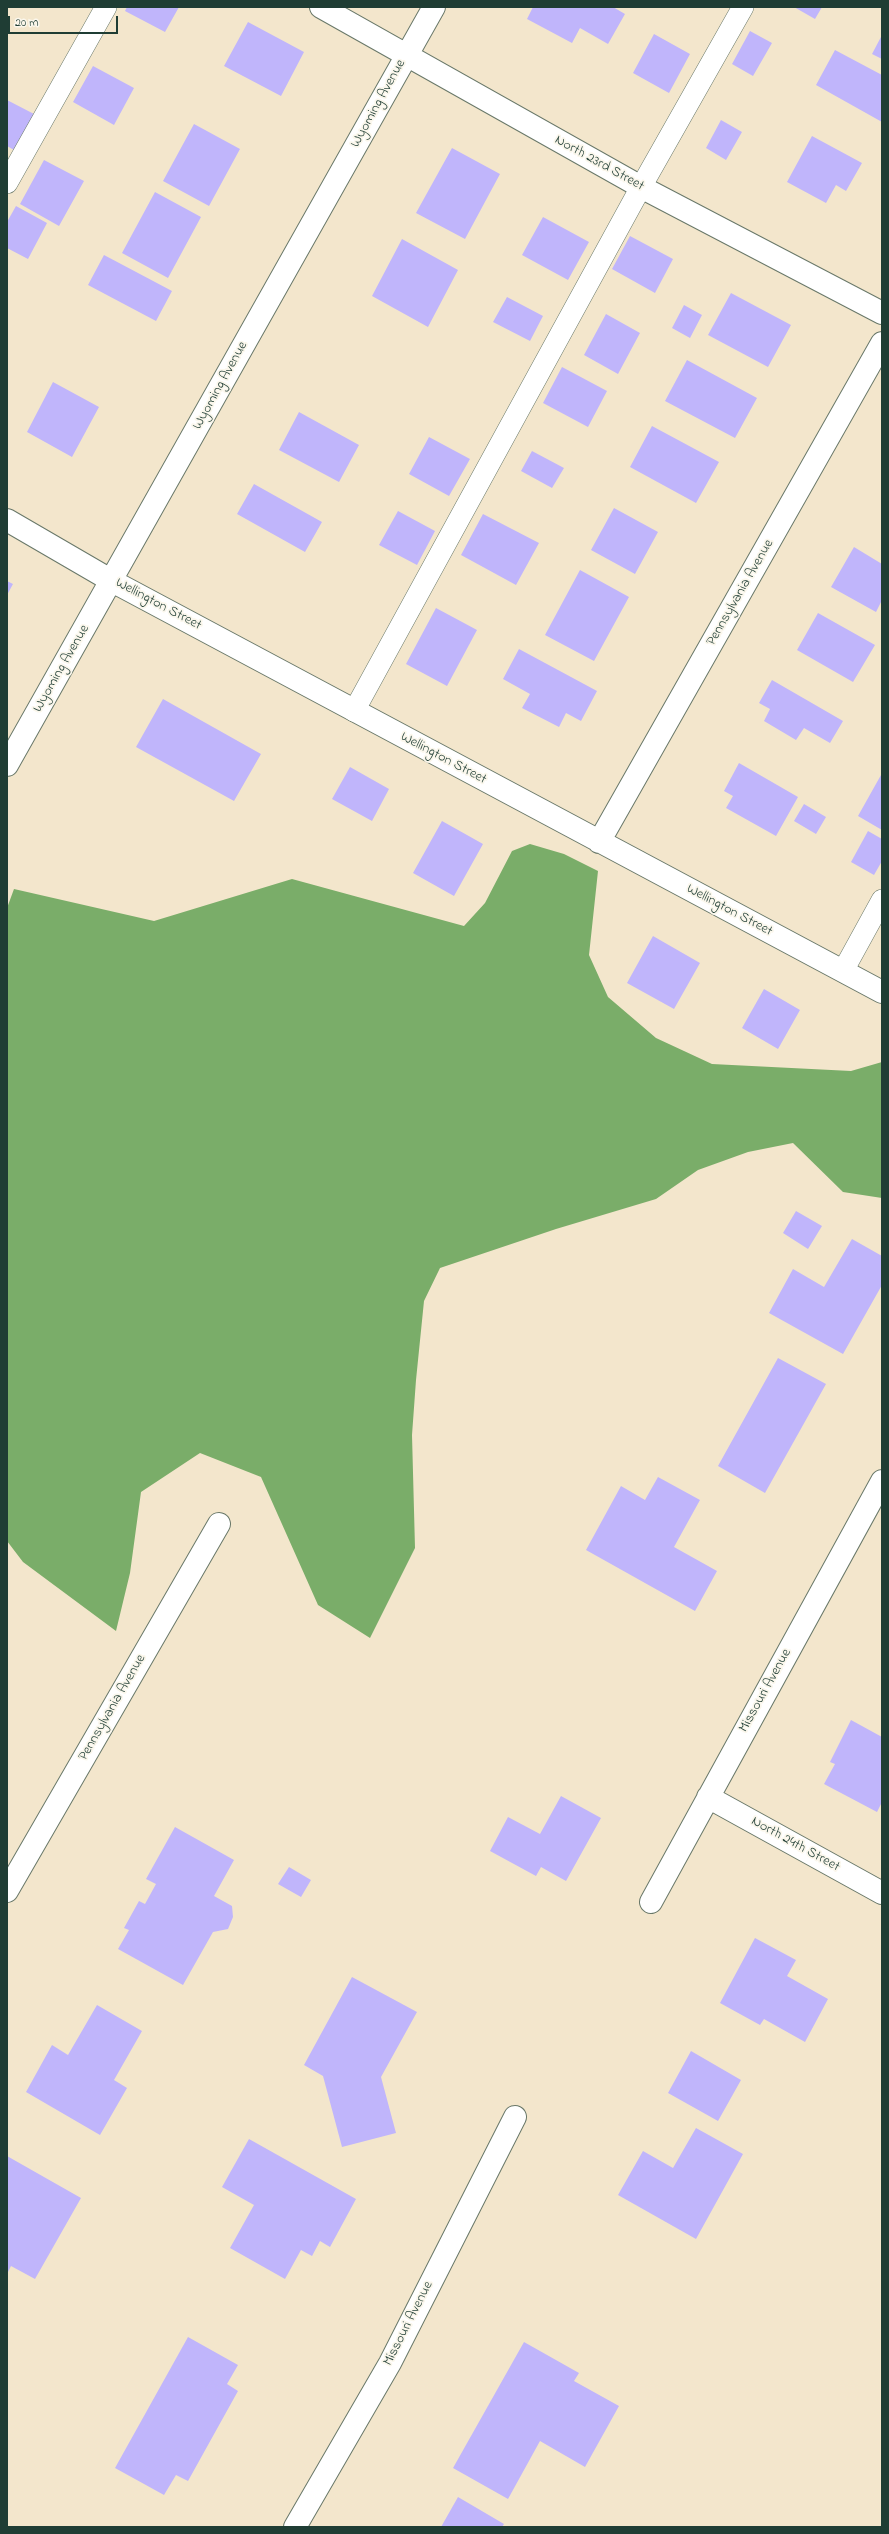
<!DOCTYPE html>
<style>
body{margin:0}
#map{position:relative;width:889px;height:2534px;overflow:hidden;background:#f3e6cc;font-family:"Indie Flower",sans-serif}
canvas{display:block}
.frame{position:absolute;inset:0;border:8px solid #1f3d34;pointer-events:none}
.scale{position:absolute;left:8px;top:16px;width:110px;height:18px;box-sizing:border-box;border:2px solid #1f3d34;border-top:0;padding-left:5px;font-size:12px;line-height:14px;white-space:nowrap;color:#1f3d34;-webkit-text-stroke:3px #fbf7ec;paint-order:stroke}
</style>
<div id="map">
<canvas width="889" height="2534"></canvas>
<div class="frame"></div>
<div class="scale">20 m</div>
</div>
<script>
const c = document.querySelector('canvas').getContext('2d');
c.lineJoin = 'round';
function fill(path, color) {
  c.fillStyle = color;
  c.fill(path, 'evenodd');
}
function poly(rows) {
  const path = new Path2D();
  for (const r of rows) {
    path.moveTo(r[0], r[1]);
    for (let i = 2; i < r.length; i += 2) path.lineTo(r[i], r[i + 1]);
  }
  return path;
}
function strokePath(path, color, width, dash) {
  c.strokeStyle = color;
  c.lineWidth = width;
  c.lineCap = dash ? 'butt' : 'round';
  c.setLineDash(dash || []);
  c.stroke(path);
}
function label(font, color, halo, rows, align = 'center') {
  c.font = font + ' "Indie Flower",sans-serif';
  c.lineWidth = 3.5;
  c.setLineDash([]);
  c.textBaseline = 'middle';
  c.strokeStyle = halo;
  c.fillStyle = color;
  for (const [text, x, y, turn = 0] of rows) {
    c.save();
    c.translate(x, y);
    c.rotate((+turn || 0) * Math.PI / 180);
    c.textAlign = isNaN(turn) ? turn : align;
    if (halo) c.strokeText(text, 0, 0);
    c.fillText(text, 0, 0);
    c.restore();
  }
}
fill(poly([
 [530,844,564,854,598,871,589,955,608,997,656,1038,712,1064,851,1071,882,1062,882,1198,843,1192,793,1143,748,1152,698,1170,656,1199,556,1229,440,1268,424,1301,416,1380,412,1435,415,1548,370,1638,318,1605,261,1477,200,1453,141,1492,130,1573,116,1631,23,1562,7,1541,7,908,14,889,154,921,292,879,464,926,485,903,512,851]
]), '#7aad69');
fill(poly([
 [127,7,179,7,165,32,125,11],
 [533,7,613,7,625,14,608,44,580,28,572,43,527,19],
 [794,7,822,7,815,19],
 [248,22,304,52,281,96,224,66],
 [750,31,772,43,753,76,732,64],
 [654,34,690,54,669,93,633,73],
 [882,35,882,59,872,54],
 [835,50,882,75,882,122,816,85],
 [93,66,134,88,114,125,73,102],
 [7,100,34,114,14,150,7,146],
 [721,120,742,132,726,160,706,148],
 [194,124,240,149,209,206,163,181],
 [812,136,862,163,846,191,836,185,826,203,787,182],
 [452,148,500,174,465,239,416,213],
 [44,160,84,181,59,226,20,204],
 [155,192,201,217,168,278,122,253],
 [16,206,47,223,28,259,7,248,7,222],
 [543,217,589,242,568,280,522,255],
 [630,236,673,259,655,293,612,269],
 [402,239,458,270,428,327,372,296],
 [104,255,172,291,156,321,88,285],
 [731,293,791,325,768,367,708,335],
 [507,297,543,316,530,341,493,322],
 [684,305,702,315,690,338,672,328],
 [606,314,640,333,618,374,584,355],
 [687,360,757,398,735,438,665,401],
 [562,367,607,391,588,427,543,403],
 [53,382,99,407,72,457,27,432],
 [299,412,359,445,339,482,279,450],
 [652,426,719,462,696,503,630,467],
 [429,437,470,459,449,496,409,474],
 [532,451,564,468,552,488,521,471],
 [254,484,322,522,305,552,237,514],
 [614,508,658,532,635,574,591,550],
 [398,511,435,531,417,565,379,545],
 [483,514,539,543,516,585,461,555],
 [854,547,882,564,882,600,876,612,831,587],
 [580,570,629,597,594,661,545,635],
 [7,581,13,584,7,595],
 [436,608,477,630,447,686,406,664],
 [818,613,875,645,853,682,797,650],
 [519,649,597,691,581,721,566,713,559,727,522,708,530,694,503,679],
 [772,680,843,721,830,743,804,728,796,740,764,721,770,709,759,703],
 [163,699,261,754,234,801,136,747],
 [739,763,798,797,776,836,726,808,733,796,724,791],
 [350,767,389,789,372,821,332,799],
 [881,775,882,776,882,830,858,816],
 [804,804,826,817,816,834,794,821],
 [442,821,483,844,454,896,413,873],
 [868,831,882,839,882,861,874,875,851,862],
 [653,936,700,963,674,1009,627,983],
 [764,989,800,1010,778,1049,742,1028],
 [796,1211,822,1226,808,1249,783,1233],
 [852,1239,882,1256,882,1285,843,1354,769,1313,793,1269,824,1287],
 [778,1358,826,1384,765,1493,718,1466],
 [658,1477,700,1500,674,1547,717,1571,695,1611,586,1550,621,1486,645,1500],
 [851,1720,882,1737,882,1802,877,1812,824,1784,835,1764,830,1762],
 [561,1796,601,1818,566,1881,541,1867,536,1876,490,1851,508,1817,540,1834],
 [175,1827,234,1860,214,1896,232,1906,233,1917,228,1929,213,1932,183,1985,118,1949,129,1930,124,1928,139,1901,145,1904,156,1884,146,1879],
 [289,1867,311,1880,301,1897,278,1884],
 [755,1938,796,1960,787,1976,828,1999,805,2042,764,2019,760,2025,720,2003],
 [352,1977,417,2012,381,2077,396,2133,342,2147,323,2076,304,2065],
 [97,2005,142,2031,114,2080,127,2088,100,2135,26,2092,52,2045,68,2055],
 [691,2051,741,2080,718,2121,668,2093],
 [696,2128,743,2154,696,2239,618,2195,643,2151,673,2168],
 [249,2139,356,2199,330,2247,320,2241,312,2256,301,2250,285,2279,230,2248,254,2205,222,2187],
 [7,2156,81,2198,35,2279,11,2266,7,2274],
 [188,2337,238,2365,227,2384,238,2391,188,2481,176,2475,164,2495,115,2468],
 [524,2342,579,2373,574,2381,619,2406,585,2467,540,2441,508,2499,453,2468],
 [458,2497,504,2524,502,2527,441,2527]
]), '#c0b5fb');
const service = poly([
 [7,183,106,7],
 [354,711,641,187,743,7],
 [843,971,882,900]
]);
const minor = poly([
 [321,7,641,187,882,313],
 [7,520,112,581,882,992],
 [7,765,434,7],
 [599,842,882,343],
 [708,1797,882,1893],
 [7,1891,219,1524],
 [651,1902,882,1481],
 [295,2527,390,2363,515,2117]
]);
strokePath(service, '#697869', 22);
strokePath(minor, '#697869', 24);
strokePath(service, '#fff', 21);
strokePath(minor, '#fff', 22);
label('14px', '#1f3d34', '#fbf7ec', [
 ["Wyoming Avenue",379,104,-61],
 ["North 23rd Street",599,164,29],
 ["Wyoming Avenue",221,386,-61],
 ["Pennsylvania Avenue",741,593,-60],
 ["Wellington Street",158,605,28],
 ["Wyoming Avenue",62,669,-60],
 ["Wellington Street",443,759,28],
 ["Wellington Street",729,911,28],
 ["Missouri Avenue",766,1691,-61],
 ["Pennsylvania Avenue",113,1708,-60],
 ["North 24th Street",795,1845,29],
 ["Missouri Avenue",409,2324,-63]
]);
</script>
